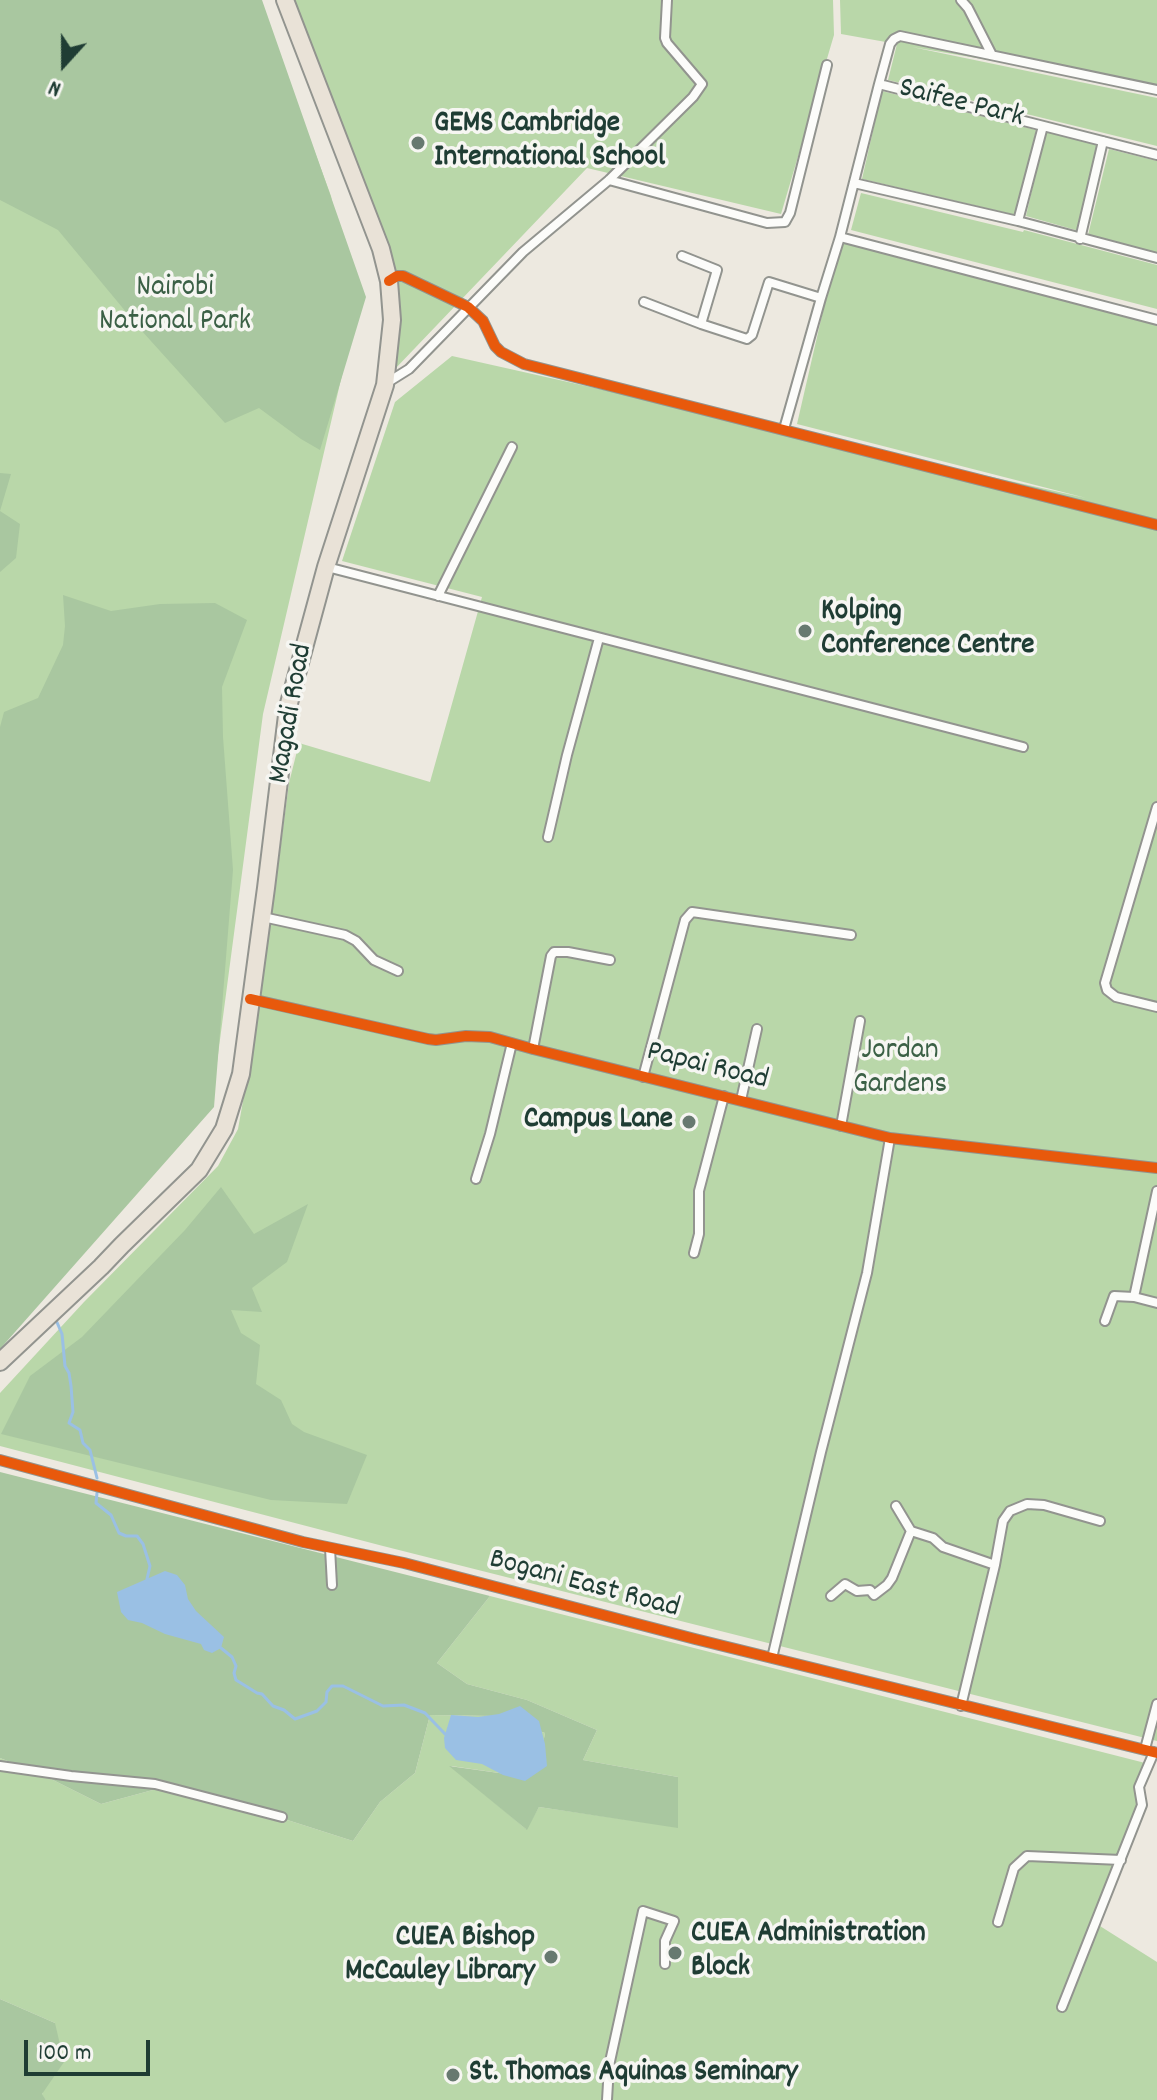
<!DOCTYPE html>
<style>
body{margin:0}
#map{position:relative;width:1157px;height:2100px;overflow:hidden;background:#ede9e0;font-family:Dekko,sans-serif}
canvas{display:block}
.north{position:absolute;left:24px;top:24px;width:80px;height:80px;-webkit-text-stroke:6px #f6f6f2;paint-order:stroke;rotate:201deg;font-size:22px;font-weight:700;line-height:32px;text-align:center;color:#1f3d34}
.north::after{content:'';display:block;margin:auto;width:28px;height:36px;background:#1f3d34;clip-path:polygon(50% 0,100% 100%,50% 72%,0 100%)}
.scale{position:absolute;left:24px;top:2040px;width:126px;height:36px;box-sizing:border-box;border:4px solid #1f3d34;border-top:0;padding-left:10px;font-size:24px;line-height:28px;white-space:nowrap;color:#1f3d34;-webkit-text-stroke:6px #f6f6f2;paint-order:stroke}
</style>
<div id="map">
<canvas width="1157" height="2100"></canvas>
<div class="north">N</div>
<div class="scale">100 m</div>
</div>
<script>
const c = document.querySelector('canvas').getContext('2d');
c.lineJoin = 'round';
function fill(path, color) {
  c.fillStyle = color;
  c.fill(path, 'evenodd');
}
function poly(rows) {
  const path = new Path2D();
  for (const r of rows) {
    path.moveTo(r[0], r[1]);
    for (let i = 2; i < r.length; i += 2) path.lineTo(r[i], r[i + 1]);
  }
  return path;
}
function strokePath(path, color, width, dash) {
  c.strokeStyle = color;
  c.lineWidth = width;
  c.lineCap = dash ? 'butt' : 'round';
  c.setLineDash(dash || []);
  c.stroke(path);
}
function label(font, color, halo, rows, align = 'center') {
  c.font = font + ' Dekko,sans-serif';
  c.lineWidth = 7;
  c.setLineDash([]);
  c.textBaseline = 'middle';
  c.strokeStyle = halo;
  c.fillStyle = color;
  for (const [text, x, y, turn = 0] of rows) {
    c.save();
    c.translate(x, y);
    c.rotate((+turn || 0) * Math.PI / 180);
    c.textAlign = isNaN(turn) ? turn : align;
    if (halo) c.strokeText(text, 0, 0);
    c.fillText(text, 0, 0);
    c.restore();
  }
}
fill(poly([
 [0,0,259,0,331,196,353,300,349,345,263,714,212,1100,0,1317],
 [294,0,833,0,834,35,781,214,587,168,394,370,399,300,347,139],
 [840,0,1157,0,1157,89,912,47,1157,98,1157,146,888,80,897,44,841,34],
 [882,91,1036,130,1016,215,862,179],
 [1046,129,1101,143,1079,231,1026,216],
 [1109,149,1157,161,1157,253,1088,235],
 [861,193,1023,232,1024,230,1157,265,1157,309,851,230],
 [840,237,1157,323,1157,1741,383,1546,0,1446,0,1393,84,1302,218,1166,238,1129,258,1017,289,783,299,743,430,782,482,597,342,561,395,402,452,356,1086,498,797,424],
 [490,1596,1153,1765,1092,1921,1157,1962,1157,2100,46,2100,42,2095,55,2023,0,1999,0,1758,43,1775,101,1804,175,1784,353,1841,380,1802,415,1773,430,1715,494,1716,545,1733,538,1771,506,1774,451,1766,526,1829,539,1807,678,1827,678,1777,583,1760,597,1730,527,1700,467,1684,437,1663]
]), '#b9d7a9');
fill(poly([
 [0,0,262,0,366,297,320,450,301,439,259,408,225,423,141,330,58,230,0,200],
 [0,473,11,474,0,511,20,524,16,558,0,572],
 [63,595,111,611,160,604,215,603,247,620,222,687,223,737,233,870,214,1107,0,1349,0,727,4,712,38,698,63,645,65,626],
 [221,1187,254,1234,308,1204,287,1262,252,1288,262,1312,231,1310,241,1333,260,1345,256,1384,281,1400,292,1424,304,1432,367,1455,347,1504,271,1500,1,1434,30,1376,82,1337,185,1230],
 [0,1472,490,1596,437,1663,467,1684,527,1700,597,1730,583,1760,678,1777,678,1828,539,1807,527,1830,449,1766,506,1774,538,1771,545,1733,494,1716,430,1715,415,1773,380,1802,353,1841,175,1784,101,1804,43,1775,0,1758],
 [0,1999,55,2023,64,2062,42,2094,46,2100,0,2100]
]), '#a9c7a0');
fill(poly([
 [165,1571,177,1575,185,1585,188,1599,196,1611,224,1637,221,1648,212,1653,204,1650,201,1644,165,1634,142,1623,128,1620,121,1612,117,1592],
 [520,1706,539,1721,545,1744,547,1766,525,1781,503,1775,482,1764,456,1760,445,1748,444,1738,451,1715,478,1717,499,1714]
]), '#9ac0e4');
strokePath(poly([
 [56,1320,62,1334,65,1366,69,1373,71,1386,73,1412,69,1423,80,1430,83,1443,90,1450,97,1478],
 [97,1493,96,1503,111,1515,119,1533,126,1536,137,1536,143,1544,150,1566,147,1579],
 [221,1648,232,1657,236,1666,234,1673,236,1680,257,1693,262,1694,273,1706,284,1710,295,1719,317,1711,326,1702,327,1692,332,1686,343,1686,383,1706,404,1705,425,1713,445,1734]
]), '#9ac0e4', 3);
const street = poly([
 [961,0,968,8,992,55],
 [879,84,1157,155],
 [1157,90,900,36,894,39,890,44,879,84,840,237,1157,320],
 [609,180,767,223,785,222,790,213,827,65],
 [854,183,1018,221,1157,258],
 [1018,221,1043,126],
 [1080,239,1103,141],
 [682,256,717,270,701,324,747,339,752,335,769,282,821,298,840,237],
 [390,281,397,276,403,276,468,307,483,321,495,346,501,352,524,364,1157,525],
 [644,302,701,324],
 [385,384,409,369,523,252,609,180,693,97,702,84,667,43,665,38,667,0],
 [784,429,821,298],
 [327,567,1023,747],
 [438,596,512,447],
 [1157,807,1105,983,1107,990,1116,997,1157,1007],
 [548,837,567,755,599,638],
 [263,917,345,935,356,941,374,960,398,971],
 [251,999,428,1039,436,1040,466,1036,490,1037,533,1049,890,1138,1157,1168],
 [533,1049,551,956,554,952,568,952,610,960],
 [643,1077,685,920,692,912,851,935],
 [741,1100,757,1029],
 [841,1126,860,1021],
 [476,1179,490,1134,512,1043],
 [1157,1191,1134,1297,1157,1303],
 [694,1253,699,1234,699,1191,724,1096],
 [1105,1321,1114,1296,1134,1297],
 [0,1460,303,1542,404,1563,695,1639,1157,1753],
 [896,1506,911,1531],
 [330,1548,332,1585],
 [995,1565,1003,1521,1010,1511,1027,1504,1044,1505,1100,1521],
 [831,1596,845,1584,857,1591,870,1590,874,1595,887,1585,892,1578,911,1531,933,1538,943,1547,995,1565,961,1706],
 [772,1658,821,1452,867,1273,890,1138],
 [1145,1749,1157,1704],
 [0,1766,71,1776,155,1784,282,1817],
 [998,1922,1014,1868,1027,1856,1121,1860],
 [1062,2007,1142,1805,1139,1787,1154,1752],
 [607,2100,609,2066,643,1911,674,1921,665,1941,665,1964]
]);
const highway = poly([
 [0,1362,101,1267,122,1245,199,1170,224,1129,241,1074,266,888,288,707,326,567,385,385,392,320,389,281,381,249,285,0]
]);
strokePath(street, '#92948f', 12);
strokePath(highway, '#92948f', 20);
strokePath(street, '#fcfcfa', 8);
strokePath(highway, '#e9e2d7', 16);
strokePath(poly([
 [389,281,397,276,403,276,468,307,483,321,495,346,501,352,524,364,1157,525],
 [250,999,428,1039,436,1040,466,1036,490,1037,533,1049,890,1138,1157,1168],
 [0,1460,303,1542,404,1563,695,1639,1157,1753]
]), '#e8590c', 10);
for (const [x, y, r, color] of [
 [418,143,8,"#677970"],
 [805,631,8,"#677970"],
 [689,1122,8,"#677970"],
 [675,1953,8,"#677970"],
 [551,1957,8,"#677970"],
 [453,2075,8,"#677970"]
]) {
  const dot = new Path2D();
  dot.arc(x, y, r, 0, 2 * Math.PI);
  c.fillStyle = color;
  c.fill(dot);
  strokePath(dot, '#f6f6f2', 3);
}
label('30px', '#1f3d34', '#f6f6f2', [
 ["Saifee Park",961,105,14],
 ["Magadi Road",293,714,-80],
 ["Papai Road",707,1068,14],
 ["Bogani East Road",584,1586,15]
]);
label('bold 30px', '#1f3d34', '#f6f6f2', [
 ["GEMS Cambridge",434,126],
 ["International School",434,160],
 ["Kolping",821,614],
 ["Conference Centre",821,648],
 ["Campus Lane",673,1122,"right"],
 ["CUEA Administration",691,1936],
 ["Block",691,1970],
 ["CUEA Bishop",535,1940,"right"],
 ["McCauley Library",535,1974,"right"],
 ["St. Thomas Aquinas Seminary",469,2075]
], 'left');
label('30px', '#3b6046', '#f6f6f2', [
 ["Nairobi",175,290],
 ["National Park",175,324],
 ["Jordan",900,1053],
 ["Gardens",900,1087]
]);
</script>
